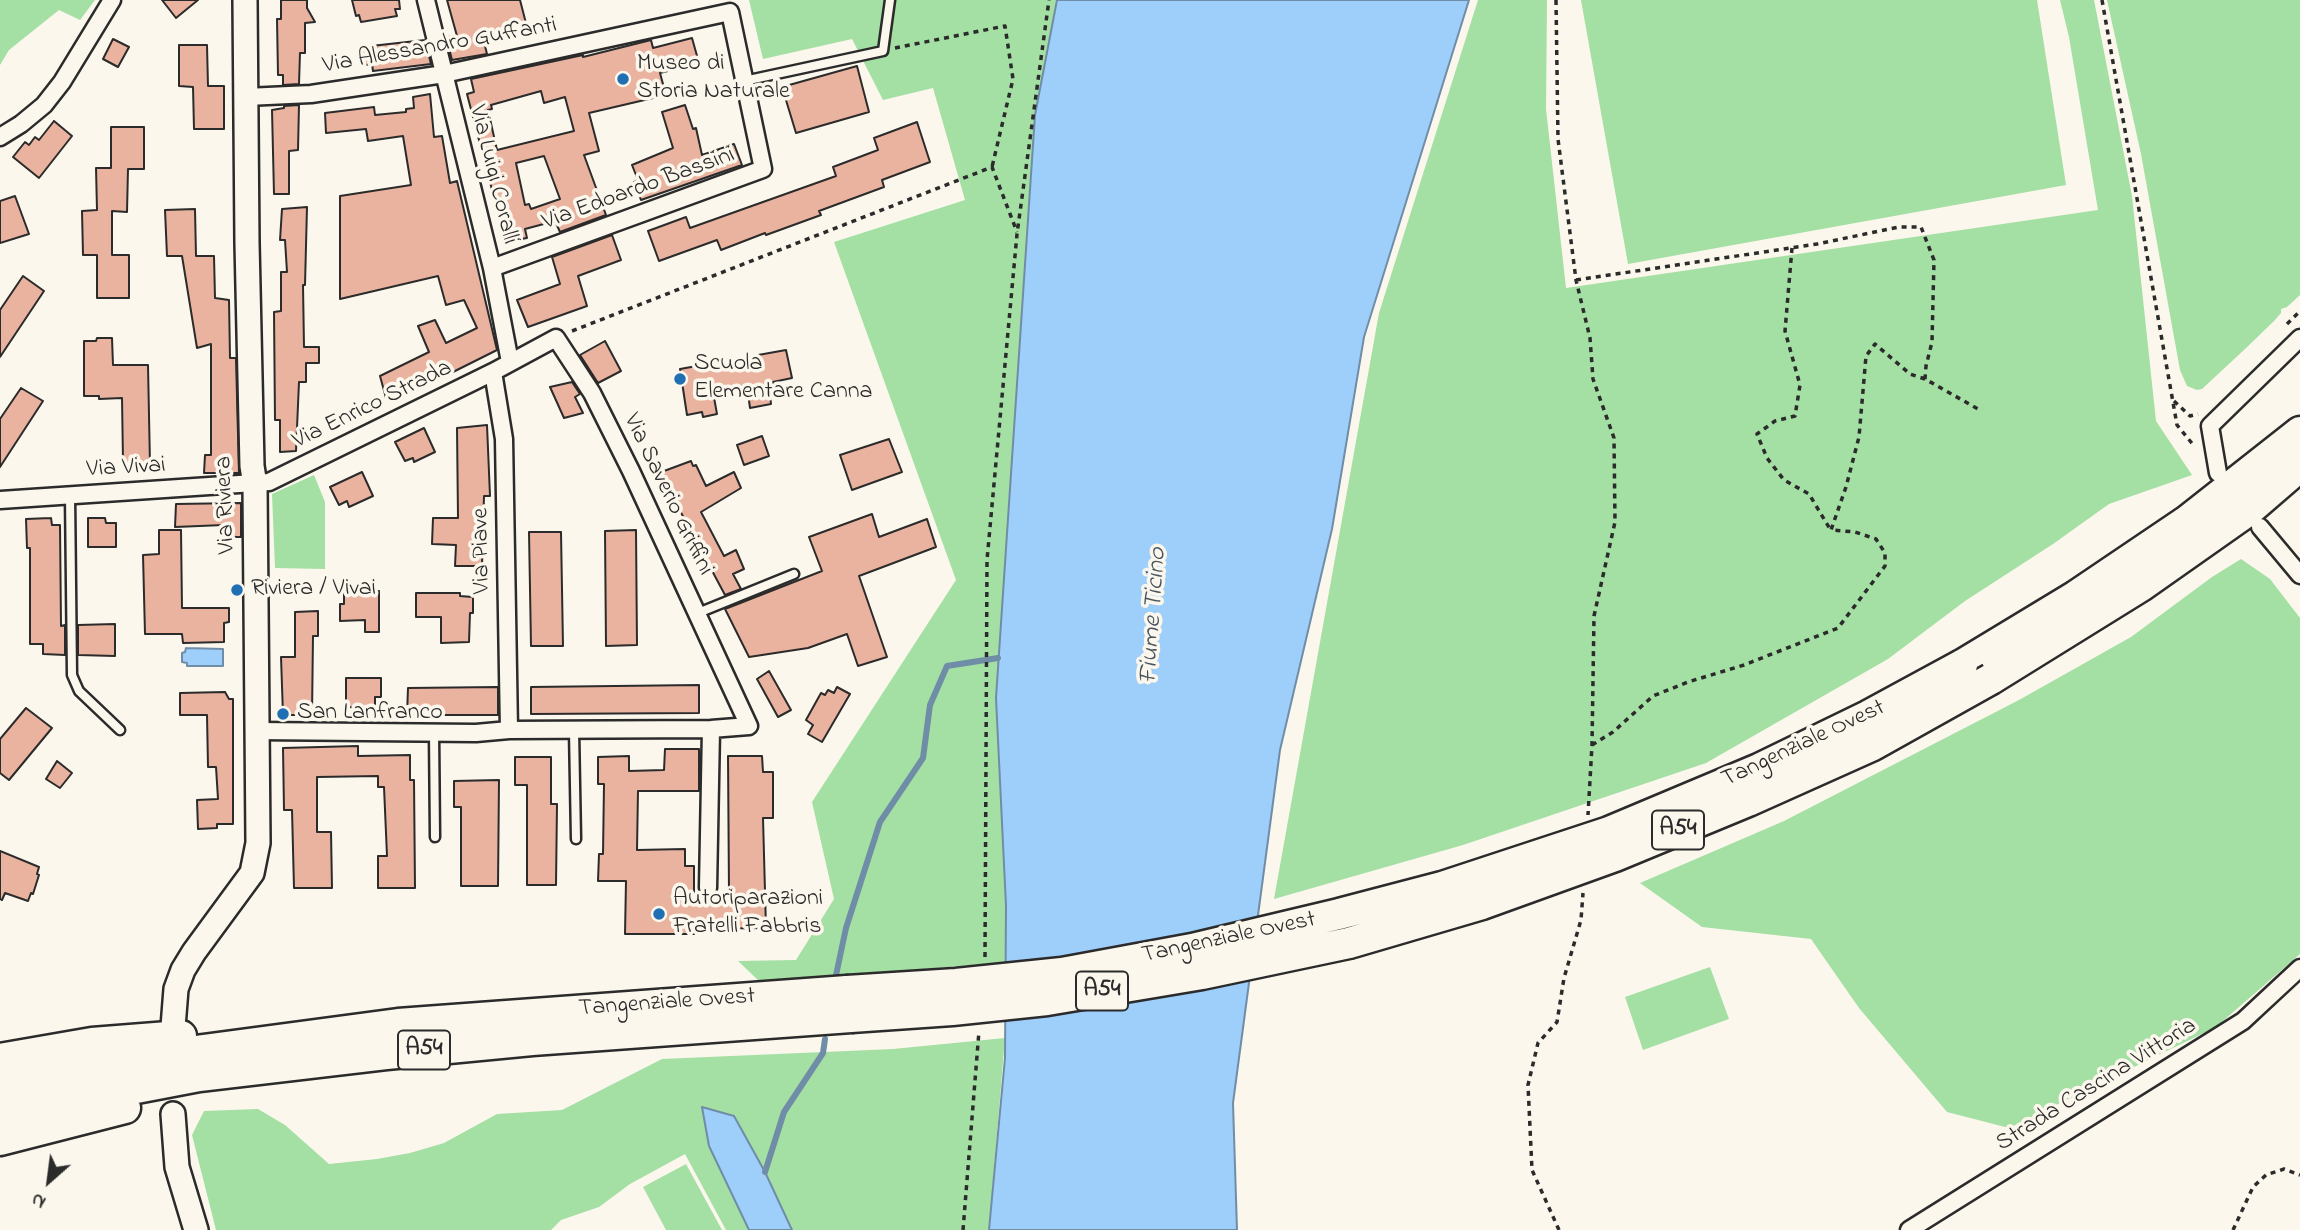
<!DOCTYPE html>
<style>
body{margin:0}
#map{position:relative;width:2300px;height:1230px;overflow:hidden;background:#fbf7ec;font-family:"Indie Flower",sans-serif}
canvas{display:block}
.north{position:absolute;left:14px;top:1146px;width:70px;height:70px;-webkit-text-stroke:5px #fbf7ec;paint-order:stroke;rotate:208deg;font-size:19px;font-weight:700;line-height:28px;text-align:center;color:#2b2b2b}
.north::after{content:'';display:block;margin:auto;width:24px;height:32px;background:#2b2b2b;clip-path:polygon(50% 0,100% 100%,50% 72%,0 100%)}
</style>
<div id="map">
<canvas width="2300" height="1230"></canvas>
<div class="north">N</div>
</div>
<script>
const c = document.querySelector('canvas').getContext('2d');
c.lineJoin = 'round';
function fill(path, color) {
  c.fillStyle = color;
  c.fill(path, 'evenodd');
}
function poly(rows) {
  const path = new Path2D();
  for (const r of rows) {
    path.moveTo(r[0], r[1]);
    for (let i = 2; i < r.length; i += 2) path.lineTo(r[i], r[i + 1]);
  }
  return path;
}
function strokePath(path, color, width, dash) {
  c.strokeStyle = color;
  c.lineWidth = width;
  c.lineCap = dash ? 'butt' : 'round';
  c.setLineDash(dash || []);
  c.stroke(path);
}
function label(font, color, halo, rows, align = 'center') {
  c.font = font + ' "Indie Flower",sans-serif';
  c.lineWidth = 7;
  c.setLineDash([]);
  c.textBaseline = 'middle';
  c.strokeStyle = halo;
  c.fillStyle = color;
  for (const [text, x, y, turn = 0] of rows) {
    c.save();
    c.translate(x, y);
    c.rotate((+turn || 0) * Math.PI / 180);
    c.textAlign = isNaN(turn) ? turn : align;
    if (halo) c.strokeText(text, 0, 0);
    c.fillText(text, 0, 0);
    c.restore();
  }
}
fill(poly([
 [0,0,95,0,80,20,59,10,9,50,0,65],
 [749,0,1057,0,1035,115,996,698,1006,906,1006,962,788,981,758,980,738,961,796,960,834,899,812,802,956,580,834,242,965,200,933,88,883,100,852,39,763,59],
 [1478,0,1547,0,1546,109,1566,288,2098,210,2069,37,2060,0,2094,0,2132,196,2156,421,2192,475,2109,504,2053,544,1965,601,1888,659,1706,763,1463,845,1274,899,1379,313],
 [1581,0,2037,0,2066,185,1628,264],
 [2107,0,2300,0,2300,295,2287,307,2281,309,2281,313,2274,321,2245,349,2202,389,2197,390,2187,386,2180,370,2141,154],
 [314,475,325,502,325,569,275,568,272,494],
 [2241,559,2270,579,2300,618,2300,954,2216,1027,2009,1128,1947,1112,1859,1008,1811,939,1702,927,1640,883,1784,821,2019,700,2131,637,2212,577],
 [1710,967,1729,1019,1643,1050,1625,997],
 [1005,1038,989,1230,726,1230,685,1154,630,1184,599,1207,561,1220,551,1230,216,1230,192,1135,204,1111,258,1109,285,1125,329,1164,377,1159,410,1153,444,1143,497,1114,562,1110,662,1059,893,1049],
 [686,1164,722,1230,666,1230,643,1187]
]), '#a4dfa4');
const water = poly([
 [1057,0,1469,0,1364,337,1332,529,1280,750,1233,1103,1237,1230,989,1230,1005,1058,1006,906,996,698,1035,115,1057,0],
 [186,648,223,649,223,666,187,666,187,663,182,662,182,653,185,652,186,648],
 [702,1107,734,1116,765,1172,792,1230,749,1230,709,1146,702,1107]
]);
fill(water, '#9ecefa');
strokePath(water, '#708da7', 2);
strokePath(poly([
 [835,980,846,928,880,822,923,758,930,705,947,666,998,658],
 [765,1172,784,1112,823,1053,825,1039]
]), '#708da7', 6);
const building = poly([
 [162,0,198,0,176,18,162,0],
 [281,0,307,0,307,8,315,22,305,23,305,53,300,53,299,84,283,85,283,75,278,75,277,19,281,19,281,0],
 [352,0,399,0,400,9,395,9,397,16,361,22,359,15,356,16,352,0],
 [447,0,520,0,528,31,484,42,487,54,452,60,446,37,457,36,447,0],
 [692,38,699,63,660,73,666,95,589,113,599,151,584,155,606,215,560,232,555,221,525,229,527,238,510,241,508,235,504,236,467,94,474,92,471,79,583,55,583,57,651,40,653,48,692,38],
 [541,91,544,103,565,97,574,131,497,150,488,110,492,109,491,105,541,91],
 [544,156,560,199,531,209,529,204,525,205,516,163,544,156],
 [113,39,129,47,118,67,103,59,113,39],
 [425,40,431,64,373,71,372,64,363,65,362,47,425,40],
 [179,45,207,45,208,86,224,86,224,129,194,129,193,87,179,86,179,45],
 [857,66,869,112,796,133,782,87,857,66],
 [430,94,434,137,442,136,450,183,457,181,497,350,435,381,386,398,380,376,429,352,418,326,435,320,446,343,477,328,464,300,446,305,438,276,340,299,340,196,411,185,403,136,368,141,366,129,326,133,325,113,374,107,375,115,406,112,406,109,414,108,413,97,430,94],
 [299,105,298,150,289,151,289,194,274,194,272,110,284,108,284,106,299,105],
 [685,105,693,129,696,128,702,155,734,144,742,165,641,200,634,182,638,180,632,165,673,148,662,112,685,105],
 [54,121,72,136,39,178,13,157,25,142,29,145,35,137,39,140,54,121],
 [917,122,930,162,882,180,884,187,819,211,821,215,766,235,765,233,721,250,717,240,659,261,648,231,686,217,690,228,836,176,833,167,878,150,874,138,917,122],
 [111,127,144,127,144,169,128,169,127,212,112,211,112,255,129,255,129,298,97,298,97,255,83,255,82,211,97,210,96,168,111,168,111,127],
 [15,196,29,234,0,243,0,201,15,196],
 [307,207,305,285,303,285,304,347,319,347,319,363,306,363,306,382,299,382,296,451,280,452,280,420,275,420,274,312,281,311,281,272,287,272,285,240,280,240,282,209,307,207],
 [195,209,196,256,214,256,215,298,229,300,230,358,236,358,239,473,204,473,205,455,211,455,211,344,197,348,182,256,167,256,165,210,195,209],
 [612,235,621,260,578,276,587,306,528,327,517,300,560,284,552,257,612,235],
 [23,276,44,291,0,357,0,310,23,276],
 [97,338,112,338,113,365,148,365,150,465,123,462,122,398,99,399,99,396,84,396,84,341,96,341,97,338],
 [605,341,621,371,598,383,580,355,605,341],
 [786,350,792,378,773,382,775,394,770,395,771,404,750,408,747,386,713,392,717,414,703,417,702,412,687,415,680,369,786,350],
 [572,382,580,394,575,397,583,413,564,418,550,387,572,382],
 [21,388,43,401,0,467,0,419,21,388],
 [487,425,490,496,484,496,482,566,455,566,456,545,432,544,433,518,458,518,457,428,487,425],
 [424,428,435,452,414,462,413,458,405,461,395,442,424,428],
 [762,436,769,456,744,465,737,445,762,436],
 [889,439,902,472,852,490,840,455,889,439],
 [691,461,693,466,696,465,706,486,734,472,741,488,701,512,724,556,736,550,744,569,733,574,741,589,725,595,670,492,666,494,656,474,691,461],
 [362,472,373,496,349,507,347,501,339,505,330,487,362,472],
 [241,503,241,537,224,537,224,525,175,527,176,504,241,503],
 [872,514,879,537,927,519,936,547,859,576,887,657,858,666,847,634,808,648,749,657,725,609,822,571,809,537,872,514],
 [51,518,52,525,60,525,61,626,65,625,65,655,43,654,43,644,30,644,30,548,27,548,26,519,51,518],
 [88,518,105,518,106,523,116,523,116,547,88,547,88,518],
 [159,530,181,530,182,608,229,608,229,622,224,623,224,642,183,643,182,634,145,634,143,555,159,554,159,530],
 [636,530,637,645,606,646,605,531,636,530],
 [529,532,561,532,563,646,531,646,529,532],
 [379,591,379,632,365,632,365,620,340,621,340,604,344,604,344,592,379,591],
 [416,593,460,593,460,596,473,597,473,613,470,613,469,642,441,643,441,617,416,617,416,593],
 [318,611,318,636,313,636,312,715,283,715,281,657,295,657,295,612,318,611],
 [115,624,115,656,78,655,78,625,115,624],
 [769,671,791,710,778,717,757,679,769,671],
 [346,678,381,678,381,697,375,697,375,708,346,707,346,678],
 [699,685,699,713,531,714,531,687,699,685],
 [498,687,498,715,407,715,408,688,498,687],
 [837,687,850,694,822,742,808,734,813,725,806,720,821,693,825,695,828,690,834,693,837,687],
 [225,692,229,699,233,699,233,824,217,824,217,828,198,829,197,800,218,799,216,767,208,767,207,715,180,715,180,693,225,692],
 [26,708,52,728,9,780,0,773,0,739,26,708],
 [358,746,358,756,410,755,410,780,414,780,415,888,378,888,378,856,387,856,384,787,378,787,378,776,317,777,317,832,331,832,332,888,294,888,292,810,284,810,283,748,358,746],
 [665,749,699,749,699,791,638,791,637,850,685,849,685,866,694,866,694,893,699,893,707,898,717,893,729,893,728,756,762,756,763,772,773,772,773,818,763,818,766,928,694,929,694,934,625,934,626,881,598,881,599,854,603,854,604,784,598,784,598,757,629,756,629,771,664,770,665,749],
 [515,757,551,757,551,804,557,804,556,885,527,885,527,785,515,785,515,757],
 [57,761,72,773,60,788,46,779,57,761],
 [499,780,498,886,461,886,461,807,454,807,454,781,499,780],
 [0,851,39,867,37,874,39,875,33,894,31,893,28,901,5,893,2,900,0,899,0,851]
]);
fill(building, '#eab3a0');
strokePath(building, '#2b2b2b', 2);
const lane = poly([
 [744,81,883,51,890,0],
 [70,495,72,675,79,691,120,730],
 [698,613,794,574],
 [574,730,576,839],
 [434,733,435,837]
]);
const street = poly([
 [426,0,492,268,510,362],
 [246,97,311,94,444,74,730,12,763,169,492,268],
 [0,137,21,124,44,105,62,82,112,0],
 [493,372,504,439,509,730],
 [2218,473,2210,426,2300,338],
 [0,500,269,482,493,372,556,338,592,393,631,471,749,726,711,729,509,730,476,733,256,731],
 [2260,527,2300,575],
 [708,888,711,729],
 [1909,1230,2243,1021,2300,968]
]);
const secondary = poly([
 [173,1027,176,989,183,970,194,952,252,873,258,843,255,485,252,466,247,243,245,0],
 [173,1114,177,1167,196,1230]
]);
const highway = poly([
 [1962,665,2076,596,2187,521,2300,432],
 [1991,679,2141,586,2249,510,2300,466],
 [0,1059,92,1043,181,1036],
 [0,1087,44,1076,203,1050,398,1024,847,991],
 [0,1114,199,1076,386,1054,532,1040,851,1017],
 [0,1140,125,1108]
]);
strokePath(lane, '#2b2b2b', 13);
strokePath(street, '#2b2b2b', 21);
strokePath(secondary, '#2b2b2b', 28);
strokePath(highway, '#2b2b2b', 35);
strokePath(poly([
 [1556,0,1558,139,1576,280,1590,338,1593,379,1614,438,1615,522,1594,616,1592,745,1588,815],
 [2102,0,2177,425,2195,447],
 [895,48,1005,26,1013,79,992,167],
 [1792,248,1785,331,1800,385,1795,416,1775,421,1757,434,1767,458,1784,480,1809,494,1830,529],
 [1576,280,1817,244,1899,227,1921,227,1934,260,1932,342,1926,366,1925,379,1978,409],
 [2287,324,2300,311],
 [572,331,992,167,1017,232],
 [2174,401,2190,416,2198,414],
 [1592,745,1613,732,1653,696,1688,682,1744,665,1838,628,1885,566,1885,553,1876,539,1855,532,1831,530,1846,487,1859,437,1866,356,1875,344,1910,374,1925,379],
 [985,957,987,560,1017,234,1049,0],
 [963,1230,979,1031],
 [1559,1230,1532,1170,1528,1085,1538,1043,1557,1022,1564,978,1581,920,1583,893],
 [2233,1230,2253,1187,2266,1175,2284,1169,2300,1175]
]), '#2b2b2b', 3.5, [5, 5]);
strokePath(lane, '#fbf7ec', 8);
strokePath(street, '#fbf7ec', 16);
strokePath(secondary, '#fbf7ec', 23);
strokePath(highway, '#fbf7ec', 30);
const highwayBridge = poly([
 [847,991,956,984,1062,973,1192,949,1339,914,1442,887,1609,832,1759,769,1868,716,1962,665],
 [851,1017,952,1010,1047,1000,1202,974,1349,943,1482,904,1615,856,1748,801,1873,745,1991,679]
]);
strokePath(highwayBridge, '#2b2b2b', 35, []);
strokePath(highwayBridge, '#fbf7ec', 30);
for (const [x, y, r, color] of [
 [623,79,7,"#1f6fb2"],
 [680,379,7,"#1f6fb2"],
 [237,590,7,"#1f6fb2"],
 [283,714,7,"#1f6fb2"],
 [659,914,7,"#1f6fb2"]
]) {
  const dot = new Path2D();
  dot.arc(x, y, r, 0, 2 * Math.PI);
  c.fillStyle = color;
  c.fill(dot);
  strokePath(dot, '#fbf7ec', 2.5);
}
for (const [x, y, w] of [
 [1678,830,52],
 [1102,991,52],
 [424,1050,52]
]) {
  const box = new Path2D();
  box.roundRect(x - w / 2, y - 19.5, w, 39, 5);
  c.fillStyle = '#fbf7ec';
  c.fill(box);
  strokePath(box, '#2b2b2b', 2);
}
label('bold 23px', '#2b2b2b', null, [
 ["A54",1678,830],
 ["A54",1102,991],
 ["A54",424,1050]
]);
label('24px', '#2b2b2b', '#fbf7ec', [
 ["Via Alessandro Guffanti",440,47,-10],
 ["Via Luigi Coralli",492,175,76],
 ["Via Edoardo Bassini",639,190,-20],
 ["Via Enrico Strada",373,406,-26],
 ["Via Vivai",126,469,-3],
 ["Via Saverio Griffini",667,495,64],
 ["Via Riviera",227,505,-92],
 ["Via Piave",483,551,-91],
 ["Tangenziale Ovest",1804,745,-25],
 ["Tangenziale Ovest",1229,939,-12],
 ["Tangenziale Ovest",667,1004,-4],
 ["Strada Cascina Vittoria",2097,1086,-32]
]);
label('24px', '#2b2b2b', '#fbf7ec', [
 ["Museo di",637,65],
 ["Storia Naturale",637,93],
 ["Scuola",694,365],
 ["Elementare Canna",694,393],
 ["Riviera / Vivai",251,590],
 ["San Lanfranco",297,714],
 ["Autoriparazioni",673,900],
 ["Fratelli Fabbris",673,928]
], 'left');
label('italic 26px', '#48545f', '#fbf7ec', [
 ["Fiume Ticino",1155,616,-86]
]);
</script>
